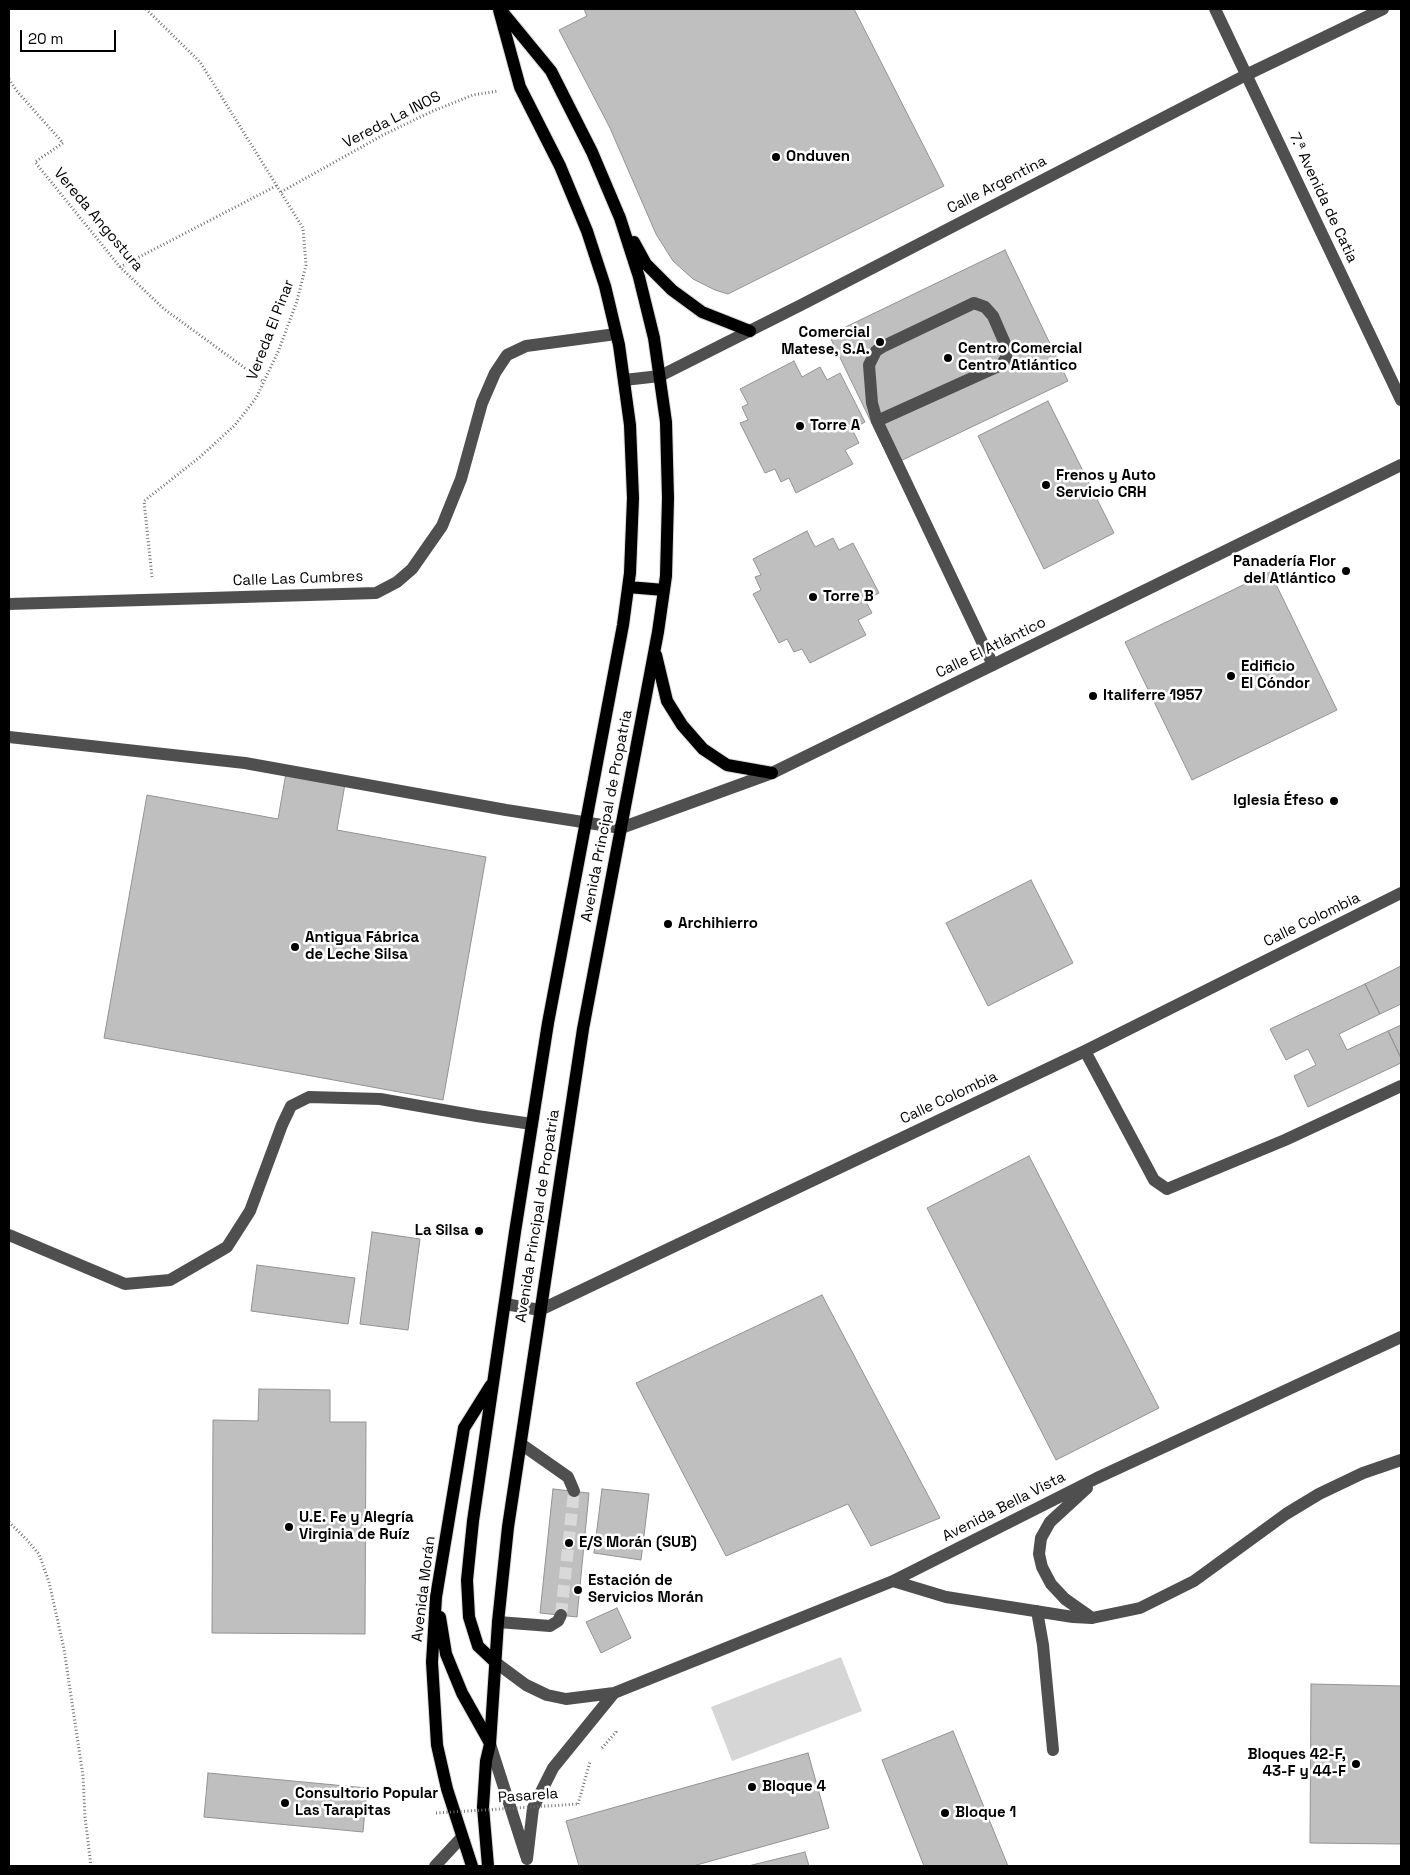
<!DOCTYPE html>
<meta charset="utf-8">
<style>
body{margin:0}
#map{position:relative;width:1410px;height:1875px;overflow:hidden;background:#fff;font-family:"Space Grotesk",sans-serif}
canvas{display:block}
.frame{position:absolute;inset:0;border:10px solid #000;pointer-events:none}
.scale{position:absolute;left:20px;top:30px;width:96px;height:22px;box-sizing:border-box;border:2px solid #000;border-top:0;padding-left:6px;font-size:15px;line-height:18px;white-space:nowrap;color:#000;-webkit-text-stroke:4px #fff;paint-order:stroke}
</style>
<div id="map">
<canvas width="1410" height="1875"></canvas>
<div class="frame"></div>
<div class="scale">20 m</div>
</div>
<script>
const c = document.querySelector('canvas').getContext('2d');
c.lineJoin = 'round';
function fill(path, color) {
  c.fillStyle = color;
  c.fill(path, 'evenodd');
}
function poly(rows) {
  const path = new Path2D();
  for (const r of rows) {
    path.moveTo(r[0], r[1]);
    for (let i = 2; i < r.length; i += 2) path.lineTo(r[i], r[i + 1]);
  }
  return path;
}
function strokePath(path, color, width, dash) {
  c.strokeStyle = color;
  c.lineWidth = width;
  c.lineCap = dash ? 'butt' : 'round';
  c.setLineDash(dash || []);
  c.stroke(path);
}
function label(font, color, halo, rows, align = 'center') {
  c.font = font + ' "Space Grotesk",sans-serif';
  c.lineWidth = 5;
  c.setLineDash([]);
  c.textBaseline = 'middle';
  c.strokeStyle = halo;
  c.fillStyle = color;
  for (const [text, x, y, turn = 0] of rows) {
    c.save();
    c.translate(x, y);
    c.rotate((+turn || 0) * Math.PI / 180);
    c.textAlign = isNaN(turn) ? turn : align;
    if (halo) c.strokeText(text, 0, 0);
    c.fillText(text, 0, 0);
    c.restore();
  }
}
fill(poly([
 [841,1657,862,1711,732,1761,711,1707]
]), '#d6d6d6');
const building = poly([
 [584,9,854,9,944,186,728,294,715,290,693,279,673,261,656,234,610,128,559,30,587,16,584,9],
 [1005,250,1068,381,892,465,829,335,1005,250],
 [794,361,802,377,820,367,827,380,840,373,865,422,852,429,859,443,845,450,853,464,796,493,789,478,781,482,775,469,765,473,740,423,748,420,742,407,748,404,740,389,794,361],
 [1048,401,1114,533,1044,569,978,436,1048,401],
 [807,531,815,547,833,538,839,550,853,543,879,593,865,600,872,613,858,620,866,635,810,663,802,649,794,652,787,639,779,643,753,594,761,590,755,577,761,575,753,559,807,531],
 [1270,572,1337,710,1192,780,1125,642,1270,572],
 [286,773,345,784,337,830,486,857,443,1100,104,1038,147,795,278,819,286,773],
 [1031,880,1073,963,988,1006,946,923,1031,880],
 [1401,966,1401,1004,1380,1014,1365,984,1401,966],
 [1365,984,1380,1014,1339,1034,1347,1050,1388,1031,1401,1058,1401,1063,1308,1107,1294,1076,1316,1065,1308,1049,1286,1060,1270,1029,1365,984],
 [1401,1025,1401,1058,1388,1031,1401,1025],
 [1029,1156,1159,1408,1056,1460,927,1208,1029,1156],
 [372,1232,420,1239,408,1330,360,1324,372,1232],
 [257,1265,355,1278,348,1324,251,1311,257,1265],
 [822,1295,940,1518,871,1546,848,1504,726,1556,636,1383,822,1295],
 [259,1389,330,1390,330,1422,366,1422,365,1634,212,1633,213,1420,258,1421,259,1389],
 [553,1489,589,1493,577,1617,540,1613,553,1489],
 [602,1489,649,1494,641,1560,594,1553,602,1489],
 [617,1608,631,1638,601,1653,586,1622,617,1608],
 [1311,1684,1401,1686,1401,1844,1310,1843,1311,1684],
 [953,1731,1008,1866,924,1866,882,1760,953,1731],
 [808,1753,829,1828,693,1866,579,1866,566,1821,808,1753],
 [208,1773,367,1788,363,1832,204,1817,208,1773],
 [805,1852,809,1866,748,1866,805,1852]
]);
fill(building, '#bfbfbf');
strokePath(building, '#939393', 1);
strokePath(poly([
 [561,1615,574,1491]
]), '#d9d9d9', 12, [12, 6]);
const major = poly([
 [634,242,646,264,672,290,702,312,750,331],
 [628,587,664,590],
 [656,655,667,701,682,725,703,749,727,765,772,773],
 [440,1617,446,1654,462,1693,490,1743],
 [495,1662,478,1646,469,1617,467,1580,473,1521,515,1232,548,1023,623,625,630,573,633,498,630,425,619,345,605,286,587,231,560,166,520,87,499,10],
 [472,1866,447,1789,437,1745,432,1662,436,1597,464,1428,491,1385],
 [488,1866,483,1807,486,1761,490,1744,498,1622,508,1527,583,1029,658,632,666,576,668,498,666,422,654,338,639,277,620,218,592,152,551,71,500,9]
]);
strokePath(major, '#dbdbdb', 14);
strokePath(poly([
 [146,9,200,62,303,228,306,265,297,301,278,352,256,398,235,425,200,457,144,501,152,577],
 [9,79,16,90,63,143,35,162,120,267,164,309,264,382],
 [281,192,383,135,433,111,473,95,498,91],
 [120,267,276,186],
 [9,1522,27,1540,39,1554,49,1582,64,1649,83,1776,85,1817,91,1866],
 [602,1748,616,1732,616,1729],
 [578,1804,590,1762]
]), '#717171', 3, [1, 2.5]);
strokePath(poly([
 [1215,9,1401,400],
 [624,380,660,376,801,305,1246,75,1383,9],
 [877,421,1001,365,1006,358,1006,346,993,316,985,307,974,303,884,346,876,351,869,365,872,403,877,421,993,665],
 [9,604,376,593,397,582,412,569,442,526,461,479,482,403,495,373,507,355,526,346,616,334],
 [9,737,245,763,506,810,621,828,772,773,1401,465],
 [1085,1051,1154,1180,1167,1189,1285,1140,1401,1086],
 [9,1235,125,1284,170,1280,227,1247,250,1211,282,1125,291,1106,309,1097,380,1099,477,1116,532,1124],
 [505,1304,540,1310,1085,1051,1401,893],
 [521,1444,568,1477,574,1491],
 [1087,1488,1050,1522,1041,1538,1039,1554,1042,1567,1051,1584,1065,1599,1092,1618],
 [893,1581,946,1597,1073,1617,1092,1618,1140,1608,1194,1581,1286,1514,1319,1494,1363,1473,1401,1460],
 [1037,1611,1043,1645,1053,1750],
 [498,1622,550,1626,558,1621,561,1615],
 [495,1662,526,1685,547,1695,566,1699,614,1693,893,1581,1097,1478,1401,1337],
 [490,1744,526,1856],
 [527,1859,533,1808,553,1768,614,1693],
 [435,1866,462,1837]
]), '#4f4f4f', 12);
strokePath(major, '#000', 12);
strokePath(poly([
 [436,1813,578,1804]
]), '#717171', 3, [1, 2.5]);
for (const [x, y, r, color] of [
 [776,157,5,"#000"],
 [880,342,5,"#000"],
 [948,358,5,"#000"],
 [800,426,5,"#000"],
 [1046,485,5,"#000"],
 [1346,571,5,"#000"],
 [813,597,5,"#000"],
 [1231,676,5,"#000"],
 [1093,696,5,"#000"],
 [1334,801,5,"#000"],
 [668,924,5,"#000"],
 [295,947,5,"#000"],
 [479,1231,5,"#000"],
 [289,1527,5,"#000"],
 [569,1543,5,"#000"],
 [578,1590,5,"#000"],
 [1356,1764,5,"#000"],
 [752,1787,5,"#000"],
 [285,1803,5,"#000"],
 [945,1813,5,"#000"]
]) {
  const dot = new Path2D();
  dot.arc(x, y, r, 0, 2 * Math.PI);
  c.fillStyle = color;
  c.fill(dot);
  strokePath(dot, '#fff', 2);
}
label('15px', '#000', '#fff', [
 ["Vereda La INOS",392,120,-27],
 ["Calle Argentina",997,185,-27],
 ["7.ª Avenida de Catia",1323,198,65],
 ["Vereda Angostura",98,220,50],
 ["Vereda El Pinar",271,330,-69],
 ["Calle Las Cumbres",298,579,-2],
 ["Calle El Atlántico",991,648,-26],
 ["Avenida Principal de Propatria",607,816,-79],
 ["Calle Colombia",1312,920,-26],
 ["Calle Colombia",949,1098,-25],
 ["Avenida Principal de Propatria",538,1216,-81],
 ["Avenida Bella Vista",1004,1507,-27],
 ["Avenida Morán",424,1589,-83],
 ["Pasarela",528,1796,-4]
]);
label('bold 15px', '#000', '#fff', [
 ["Onduven",786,157],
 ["Comercial",870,333,"right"],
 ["Matese, S.A.",870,350,"right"],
 ["Centro Comercial",958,349],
 ["Centro Atlántico",958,366],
 ["Torre A",810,426],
 ["Frenos y Auto",1056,476],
 ["Servicio CRH",1056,493],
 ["Panadería Flor",1336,562,"right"],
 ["del Atlántico",1336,579,"right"],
 ["Torre B",823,597],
 ["Edificio",1241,667],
 ["El Cóndor",1241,684],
 ["Italiferre 1957",1103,696],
 ["Iglesia Éfeso",1324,801,"right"],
 ["Archihierro",678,924],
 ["Antigua Fábrica",305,938],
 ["de Leche Silsa",305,955],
 ["La Silsa",469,1231,"right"],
 ["U.E. Fe y Alegría",299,1518],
 ["Virginia de Ruíz",299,1535],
 ["E/S Morán (SUB)",579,1543],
 ["Estación de",588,1581],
 ["Servicios Morán",588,1598],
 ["Bloques 42-F,",1346,1755,"right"],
 ["43-F y 44-F",1346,1772,"right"],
 ["Bloque 4",762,1787],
 ["Consultorio Popular",295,1794],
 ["Las Tarapitas",295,1811],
 ["Bloque 1",955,1813]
], 'left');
</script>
